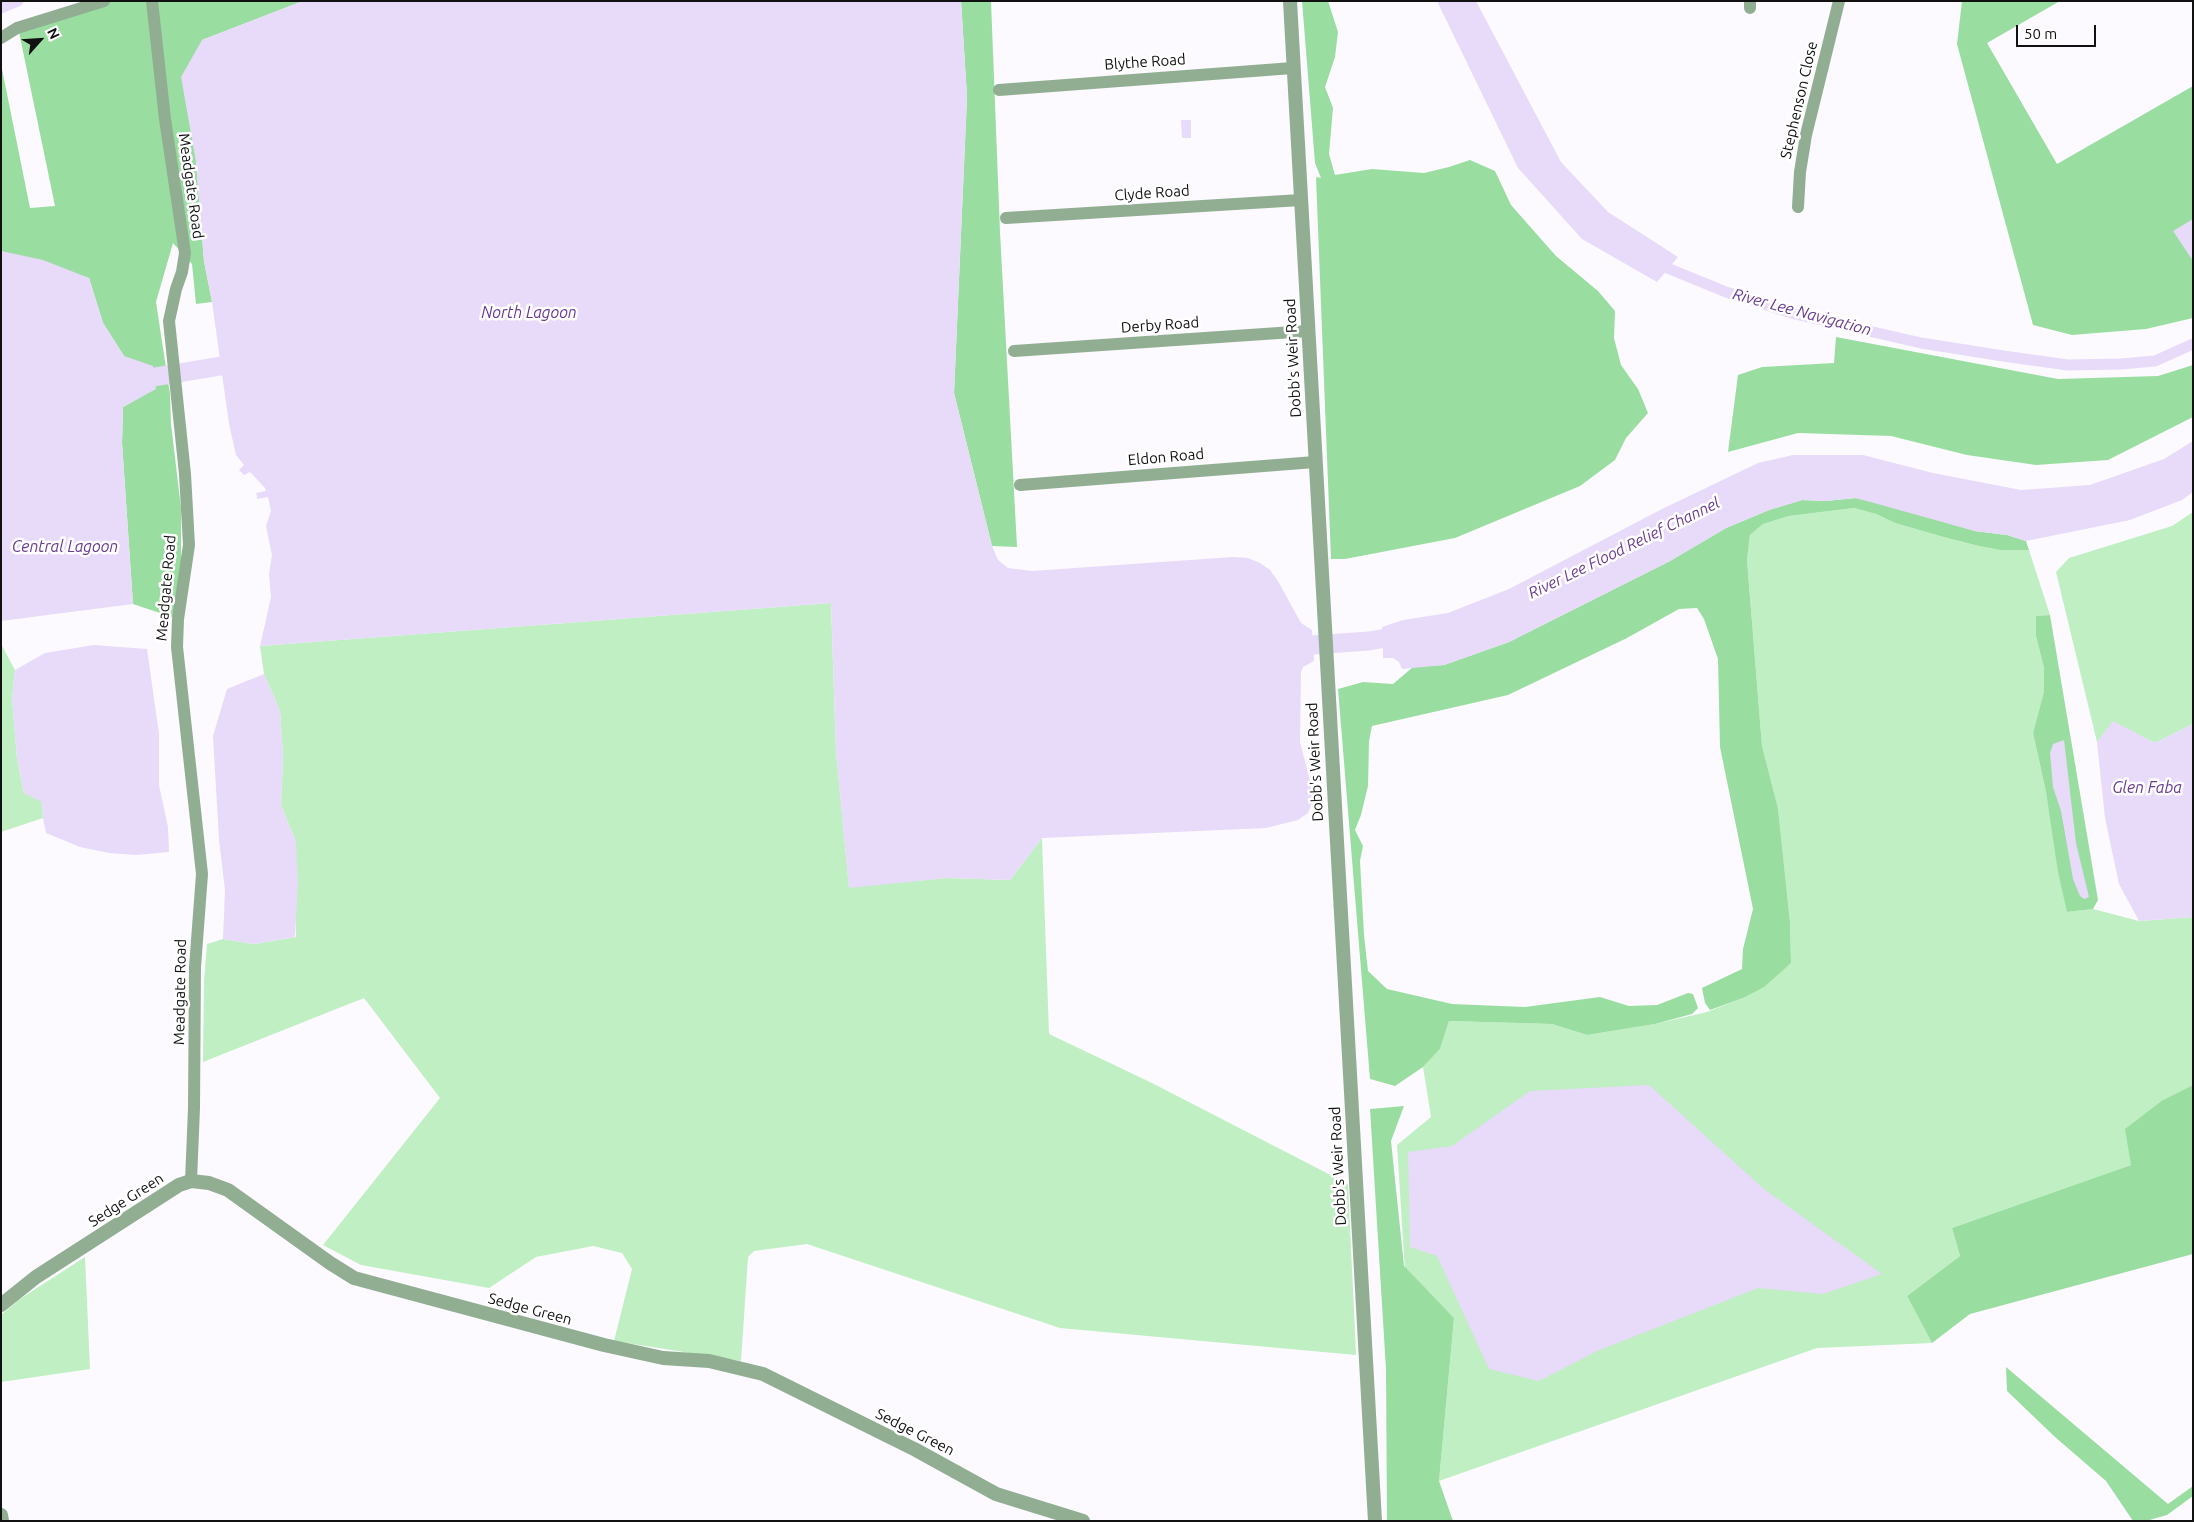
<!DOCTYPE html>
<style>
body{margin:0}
#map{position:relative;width:2194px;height:1522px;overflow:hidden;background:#fcfaff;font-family:Ubuntu,sans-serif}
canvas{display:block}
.frame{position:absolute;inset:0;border:2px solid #111112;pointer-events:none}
.north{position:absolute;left:15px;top:15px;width:50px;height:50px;-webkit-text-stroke:4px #fff;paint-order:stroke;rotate:64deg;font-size:14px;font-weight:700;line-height:20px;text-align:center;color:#111112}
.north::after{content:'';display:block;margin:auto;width:18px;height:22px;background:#111112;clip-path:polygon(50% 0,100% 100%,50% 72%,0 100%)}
.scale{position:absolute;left:2016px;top:25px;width:80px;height:22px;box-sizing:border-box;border:2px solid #111112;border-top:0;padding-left:6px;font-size:15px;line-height:18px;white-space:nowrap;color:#111112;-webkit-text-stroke:4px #fff;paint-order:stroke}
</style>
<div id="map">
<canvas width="2194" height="1522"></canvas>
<div class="frame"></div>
<div class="north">N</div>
<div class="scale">50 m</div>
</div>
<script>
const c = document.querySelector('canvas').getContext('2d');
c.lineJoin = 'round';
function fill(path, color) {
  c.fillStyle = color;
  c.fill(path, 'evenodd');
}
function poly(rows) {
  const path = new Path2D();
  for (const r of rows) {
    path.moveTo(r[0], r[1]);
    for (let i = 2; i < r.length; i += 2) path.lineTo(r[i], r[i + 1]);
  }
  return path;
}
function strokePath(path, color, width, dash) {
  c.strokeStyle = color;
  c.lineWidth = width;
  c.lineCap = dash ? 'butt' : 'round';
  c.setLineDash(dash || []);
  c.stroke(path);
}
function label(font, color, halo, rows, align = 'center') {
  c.font = font + ' Ubuntu,sans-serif';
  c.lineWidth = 5;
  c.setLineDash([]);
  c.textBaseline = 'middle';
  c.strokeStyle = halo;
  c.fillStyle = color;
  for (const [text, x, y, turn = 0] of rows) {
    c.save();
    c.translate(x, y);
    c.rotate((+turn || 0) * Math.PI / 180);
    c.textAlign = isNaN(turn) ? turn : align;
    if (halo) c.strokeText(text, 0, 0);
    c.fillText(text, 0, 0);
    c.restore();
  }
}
fill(poly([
 [1854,508,1876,514,1895,523,1947,538,1979,546,2000,550,2029,550,2050,615,2037,616,2036,636,2044,668,2044,693,2033,733,2046,792,2067,912,2093,909,2139,921,2193,917,2193,1085,2163,1100,2131,1165,1952,1228,1960,1256,1907,1296,1932,1343,1817,1348,1439,1481,1454,1318,1405,1271,1397,1145,1431,1117,1423,1067,1440,1049,1449,1021,1552,1024,1587,1035,1655,1024,1707,1012,1743,998,1791,963,1790,922,1778,808,1762,746,1747,560,1750,535,1763,524,1789,516],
 [2193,512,2193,724,2155,743,2113,722,2097,742,2056,572,2069,558,2172,526],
 [831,603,836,751,849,887,947,878,1010,880,1042,838,1049,1034,1152,1083,1348,1184,1356,1355,1060,1328,807,1244,754,1251,748,1257,741,1361,614,1341,632,1269,622,1253,593,1246,536,1257,489,1288,361,1265,323,1245,440,1098,364,998,203,1062,204,981,207,944,223,939,254,944,296,937,296,842,281,805,283,757,280,711,264,674,260,646],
 [1,644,15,670,12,698,17,758,24,793,42,801,43,818,1,832],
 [85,1257,90,1369,1,1382,1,1315,20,1299]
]), '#bfefc3');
fill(poly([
 [94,1,303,1,202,40,196,162,204,261,212,302,196,304,192,264,173,243,156,302,170,394,171,424,181,508,181,583,178,619,133,604,122,443,123,407,155,389,124,356,103,323,89,278,1,251,1,64,30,208,55,206,19,32],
 [961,1,991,1,1000,232,1017,547,992,546,954,393,967,97],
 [1302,1,1328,1,1338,32,1335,57,1325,87,1333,108,1329,154,1335,175,1372,169,1424,173,1449,167,1470,160,1495,171,1511,205,1556,256,1598,291,1615,311,1614,338,1621,365,1638,389,1648,413,1626,438,1615,460,1580,486,1455,538,1345,559,1331,559,1316,177,1321,178,1315,163],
 [1962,1,2060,1,1987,43,2057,164,2193,86,2193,318,2146,329,2072,335,2033,325,1957,44],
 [1836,337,2058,379,2158,376,2193,365,2193,417,2108,460,2036,465,1967,455,1891,436,1798,433,1728,452,1738,375,1762,367,1834,363],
 [1856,498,1889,506,1975,531,2007,535,2026,541,2029,550,2000,550,1979,546,1947,538,1895,523,1876,514,1854,508,1789,516,1763,524,1750,535,1747,560,1762,746,1778,808,1790,922,1791,963,1764,987,1743,998,1710,1010,1705,1003,1702,988,1742,969,1743,949,1753,909,1720,747,1718,659,1704,619,1697,608,1679,609,1627,638,1508,695,1372,726,1369,741,1368,786,1361,815,1355,830,1363,846,1360,861,1364,935,1368,971,1387,989,1452,1004,1525,1007,1600,997,1629,1006,1657,1005,1688,993,1693,994,1698,1008,1692,1014,1655,1024,1587,1035,1552,1024,1449,1021,1440,1049,1423,1067,1395,1086,1370,1079,1338,689,1363,682,1393,684,1413,667,1444,665,1509,642,1670,561,1726,528,1769,510,1802,500,1825,501],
 [2050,615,2098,900,2093,909,2067,912,2058,872,2046,792,2033,733,2044,692,2044,668,2036,636,2036,616],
 [2193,1085,2193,1254,1970,1314,1932,1343,1907,1296,1960,1256,1952,1228,2131,1165,2125,1129,2163,1100],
 [1404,1106,1391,1141,1404,1266,1454,1318,1439,1481,1453,1521,1387,1521,1386,1369,1370,1109],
 [2006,1367,2168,1504,2193,1486,2193,1496,2167,1515,2146,1521,2133,1521,2106,1481,2055,1437,2007,1391]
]), '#99dea0');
fill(poly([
 [303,1,961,1,967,97,954,393,992,546,998,560,1008,568,1032,571,1233,557,1248,558,1260,563,1270,570,1278,581,1301,623,1312,630,1314,661,1303,667,1301,672,1300,742,1313,793,1312,803,1308,813,1298,820,1266,828,1042,838,1010,880,947,878,849,888,836,751,831,603,260,646,271,597,269,574,272,555,266,526,271,511,268,497,257,499,257,496,256,493,266,491,265,488,250,472,244,475,239,470,244,465,236,455,229,424,212,302,204,261,196,162,181,77,202,40],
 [1437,1,1476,1,1561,162,1608,212,1678,257,1657,282,1582,239,1518,168],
 [1181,120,1191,120,1191,138,1182,138],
 [2193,219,2193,261,2173,231],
 [1,251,43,260,89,278,103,323,124,356,153,366,156,389,123,407,122,443,133,604,1,621],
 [2193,441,2193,492,2182,500,2130,520,2026,541,2007,535,1975,531,1856,498,1825,501,1802,500,1769,510,1726,528,1670,561,1509,642,1444,665,1402,669,1399,662,1393,658,1383,658,1383,646,1387,643,1383,637,1382,627,1403,620,1448,613,1509,589,1662,509,1758,463,1793,455,1863,455,1933,473,2021,490,2090,485,2164,459],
 [94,645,147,649,159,734,159,785,168,827,169,852,136,855,109,853,80,847,46,833,43,818,42,802,24,793,17,758,12,698,15,670,45,653],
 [264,674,280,711,283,756,281,805,296,842,298,883,295,937,254,944,223,939,225,890,219,840,213,736,227,689],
 [2113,721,2155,743,2193,724,2193,917,2139,921,2119,884,2105,818,2097,742],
 [2064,740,2076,843,2089,897,2084,899,2080,896,2073,879,2061,811,2053,787,2050,753,2053,744],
 [1649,1085,1764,1189,1882,1274,1823,1294,1758,1288,1597,1351,1539,1381,1489,1369,1437,1256,1410,1247,1408,1152,1452,1146,1530,1091]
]), '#e8daf9');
strokePath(poly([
 [1,8,18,1],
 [1655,263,1726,292,1795,314,1921,343,2003,356,2068,365,2121,364,2155,361,2193,344]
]), '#e8daf9', 11);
strokePath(poly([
 [154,377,221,366],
 [1313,645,1369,641,1408,634]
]), '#e8daf9', 19);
strokePath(poly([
 [152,1,165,119,185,253,182,272,176,289,169,321,185,474,189,545,178,619,177,647,202,874,195,967,194,1108,191,1181],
 [1750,1,1750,8],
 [1,38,17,28,104,1],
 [999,90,1293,68],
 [1798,207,1800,172,1806,135,1839,1],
 [1006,218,1301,200],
 [1014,351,1308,331],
 [1020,485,1315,462]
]), '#91ae93', 12);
strokePath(poly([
 [1290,1,1375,1521],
 [1,1305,36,1277,179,1185,191,1181,209,1183,228,1190,330,1263,354,1278,604,1345,663,1358,709,1361,763,1374,916,1450,996,1494,1083,1521],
 [1,1515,2,1521]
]), '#91ae93', 14);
label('15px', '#111112', '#fff', [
 ["Blythe Road",1145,62,-4],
 ["Stephenson Close",1799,100,-77],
 ["Meadgate Road",191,186,82],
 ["Clyde Road",1152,193,-4],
 ["Derby Road",1160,325,-4],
 ["Dobb's Weir Road",1293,358,-93],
 ["Eldon Road",1166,457,-5],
 ["Meadgate Road",166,588,-85],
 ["Dobb's Weir Road",1315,762,-93],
 ["Meadgate Road",180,992,-89],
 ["Dobb's Weir Road",1338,1166,-93],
 ["Sedge Green",126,1200,-33],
 ["Sedge Green",530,1309,15],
 ["Sedge Green",915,1432,27]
]);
label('italic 16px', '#683a90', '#fff', [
 ["River Lee Navigation",1802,312,15],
 ["North Lagoon",529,313],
 ["Central Lagoon",65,547],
 ["River Lee Flood Relief Channel",1624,548,-26],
 ["Glen Faba",2147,788]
]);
</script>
